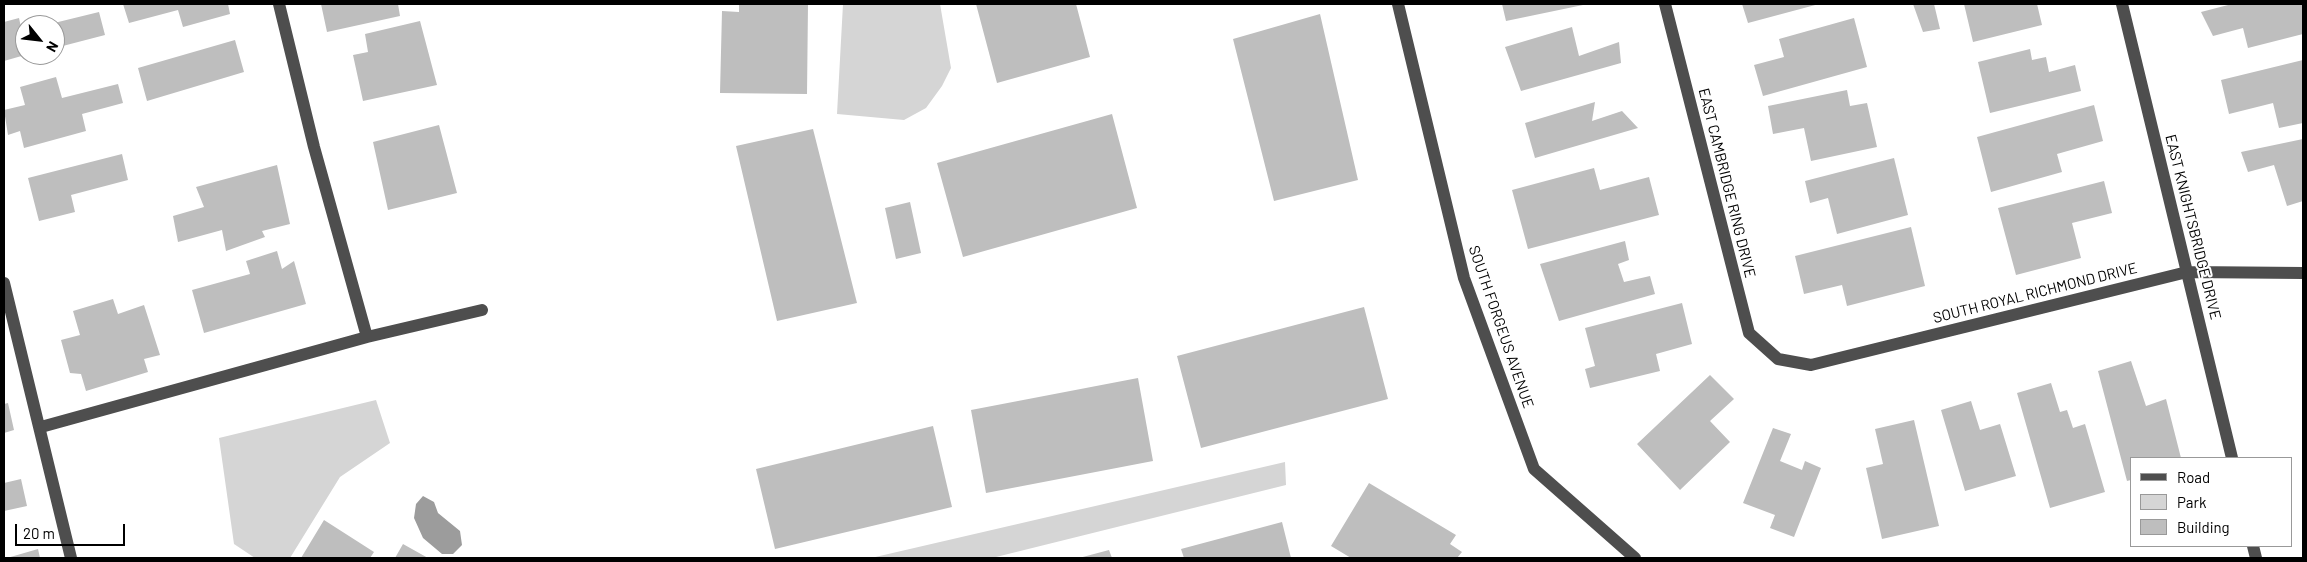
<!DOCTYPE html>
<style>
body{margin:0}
#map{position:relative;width:2307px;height:562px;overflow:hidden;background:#fff;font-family:Barlow,sans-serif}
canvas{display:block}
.frame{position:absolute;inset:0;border:5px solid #000;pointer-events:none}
.legend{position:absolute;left:2130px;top:457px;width:162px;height:90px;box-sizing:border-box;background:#fff;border:1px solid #999;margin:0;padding:6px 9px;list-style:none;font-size:15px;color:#000}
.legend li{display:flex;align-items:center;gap:10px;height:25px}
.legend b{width:25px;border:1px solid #999}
.north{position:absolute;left:15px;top:15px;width:50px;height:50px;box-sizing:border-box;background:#fff;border:1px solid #999;border-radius:50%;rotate:119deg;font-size:14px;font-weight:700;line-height:20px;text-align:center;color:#000}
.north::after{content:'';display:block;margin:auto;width:18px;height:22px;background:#000;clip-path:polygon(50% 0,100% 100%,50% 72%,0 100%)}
.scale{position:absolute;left:15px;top:524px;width:110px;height:22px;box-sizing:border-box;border:2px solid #000;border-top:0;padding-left:6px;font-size:15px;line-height:18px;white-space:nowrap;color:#000;-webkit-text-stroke:4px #fff;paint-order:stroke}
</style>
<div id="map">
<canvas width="2307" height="562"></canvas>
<div class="frame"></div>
<ul class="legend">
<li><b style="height:6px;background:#4e4e4e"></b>Road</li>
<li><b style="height:14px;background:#d5d5d5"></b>Park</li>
<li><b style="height:14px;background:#bebebe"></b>Building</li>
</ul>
<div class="north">N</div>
<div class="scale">20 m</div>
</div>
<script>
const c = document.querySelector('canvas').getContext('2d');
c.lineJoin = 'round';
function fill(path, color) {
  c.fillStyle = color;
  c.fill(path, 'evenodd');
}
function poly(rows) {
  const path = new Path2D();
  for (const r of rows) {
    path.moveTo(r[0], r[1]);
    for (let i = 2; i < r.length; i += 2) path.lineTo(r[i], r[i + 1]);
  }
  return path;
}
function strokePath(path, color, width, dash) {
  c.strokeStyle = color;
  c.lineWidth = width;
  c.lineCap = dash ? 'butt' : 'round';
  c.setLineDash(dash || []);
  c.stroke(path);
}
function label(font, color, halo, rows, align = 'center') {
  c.font = font + ' Barlow,sans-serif';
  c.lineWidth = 4;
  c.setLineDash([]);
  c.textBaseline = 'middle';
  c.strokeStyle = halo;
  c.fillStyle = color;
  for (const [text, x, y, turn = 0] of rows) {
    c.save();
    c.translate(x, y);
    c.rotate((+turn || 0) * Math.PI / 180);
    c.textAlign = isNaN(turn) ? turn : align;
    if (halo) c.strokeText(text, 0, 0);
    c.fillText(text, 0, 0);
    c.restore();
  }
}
fill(poly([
 [843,4,940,4,951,68,942,86,926,108,904,120,837,114],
 [376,400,390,443,340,477,290,558,255,558,234,544,219,438],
 [1285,462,1286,485,992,558,871,558]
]), '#d5d5d5');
fill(poly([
 [423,496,434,502,438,513,460,531,462,545,453,554,442,554,423,538,414,518,416,504]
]), '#9c9c9c');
fill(poly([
 [123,4,228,4,230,14,183,27,178,10,129,23],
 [321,4,398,4,400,16,327,32],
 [739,4,808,4,807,94,720,93,722,11,739,12],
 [976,4,1076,4,1090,57,997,83],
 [1502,4,1583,4,1583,5,1506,21],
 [1742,4,1819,4,1748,23],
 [1913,4,1934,4,1940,29,1923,32],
 [1964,4,2037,4,2042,25,1973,42],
 [2232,4,2303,4,2303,34,2248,48,2243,28,2213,36,2201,12],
 [99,12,105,35,55,48,55,25,50,24],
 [1320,14,1358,180,1274,201,1233,39],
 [19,18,22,32,25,31,25,55,4,61,4,22],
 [1854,18,1867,67,1763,96,1754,65,1784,57,1779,39],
 [420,21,437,85,363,101,353,55,368,52,365,34],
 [1572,27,1579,56,1619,42,1621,63,1521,91,1505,47],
 [235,40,244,72,147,101,138,68],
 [2030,49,2032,60,2046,57,2049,72,2075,65,2081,91,1990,113,1978,62],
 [2303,60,2303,123,2279,128,2273,103,2229,114,2221,80],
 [56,77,62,98,118,84,123,103,82,114,86,131,24,148,20,131,8,135,4,110,25,105,20,87],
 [1847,90,1850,106,1867,103,1877,147,1811,161,1804,128,1773,134,1768,106],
 [1595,102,1592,121,1622,111,1638,128,1535,158,1525,123],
 [2094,105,2103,141,2057,154,2062,172,1991,192,1977,137],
 [1112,114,1137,208,963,257,937,163],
 [439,125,457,193,388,210,373,142],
 [813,129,857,303,777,321,736,146],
 [2303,139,2303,201,2287,206,2274,165,2248,172,2241,152],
 [122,154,128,180,71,195,75,212,39,221,28,178],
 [1894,158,1908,215,1837,234,1828,198,1810,203,1805,181],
 [277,165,290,224,262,231,265,237,226,251,222,230,178,242,173,216,204,207,196,187],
 [1594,168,1600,190,1649,177,1659,215,1528,249,1512,190],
 [2104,181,2112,213,2072,223,2081,258,2016,275,1998,208],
 [910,202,921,253,896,259,885,208],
 [1911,227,1925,286,1847,306,1842,285,1804,294,1795,256],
 [1625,241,1629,260,1618,264,1624,282,1650,276,1655,294,1559,321,1540,264],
 [277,251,282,269,294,261,306,304,204,333,192,290,250,274,246,261],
 [113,299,118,314,144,305,160,355,144,359,148,372,86,391,81,374,70,373,61,340,80,335,73,311],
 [1682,303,1692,344,1656,354,1660,371,1590,388,1585,369,1595,366,1585,328],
 [1364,307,1388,399,1201,448,1177,356],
 [2131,361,2146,406,2166,399,2181,458,2131,458,2131,480,2127,481,2098,371],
 [1710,375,1734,399,1710,421,1730,442,1680,490,1637,444],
 [1138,378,1153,461,986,493,971,410],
 [2051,383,2060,412,2067,410,2073,428,2085,424,2105,492,2050,508,2017,393],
 [1971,401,1980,430,2000,424,2016,476,1965,491,1941,410],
 [8,403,14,430,4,433,4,404],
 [1914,420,1939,526,1882,539,1866,468,1883,464,1875,429],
 [933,426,952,507,775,549,756,469],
 [1773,428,1791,434,1780,461,1802,470,1805,461,1821,468,1794,537,1770,528,1775,515,1743,503],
 [21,479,27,506,4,511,4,483],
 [1369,483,1456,535,1450,544,1462,552,1457,558,1351,558,1331,546],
 [324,520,374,552,370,558,301,558],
 [1282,522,1291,558,1184,558,1181,549],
 [403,544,428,558,395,558],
 [38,549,40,558,7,558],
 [1109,550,1112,558,1079,558]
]), '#bebebe');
strokePath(poly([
 [279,4,314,147,367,337],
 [1398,4,1464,278,1534,469,1635,558],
 [1665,4,1749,333,1778,359,1811,365,2187,272,2303,273],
 [2122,4,2232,458],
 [4,283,71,558],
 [41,427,367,337,482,310],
 [2253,546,2256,558]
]), '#4e4e4e', 12);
label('15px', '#000', '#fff', [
 ["EAST CAMBRIDGE RING DRIVE",1727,183,76],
 ["EAST KNIGHTSBRIDGE DRIVE",2193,227,76],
 ["SOUTH ROYAL RICHMOND DRIVE",2035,293,-14],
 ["SOUTH FORGEUS AVENUE",1501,327,71]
]);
</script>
